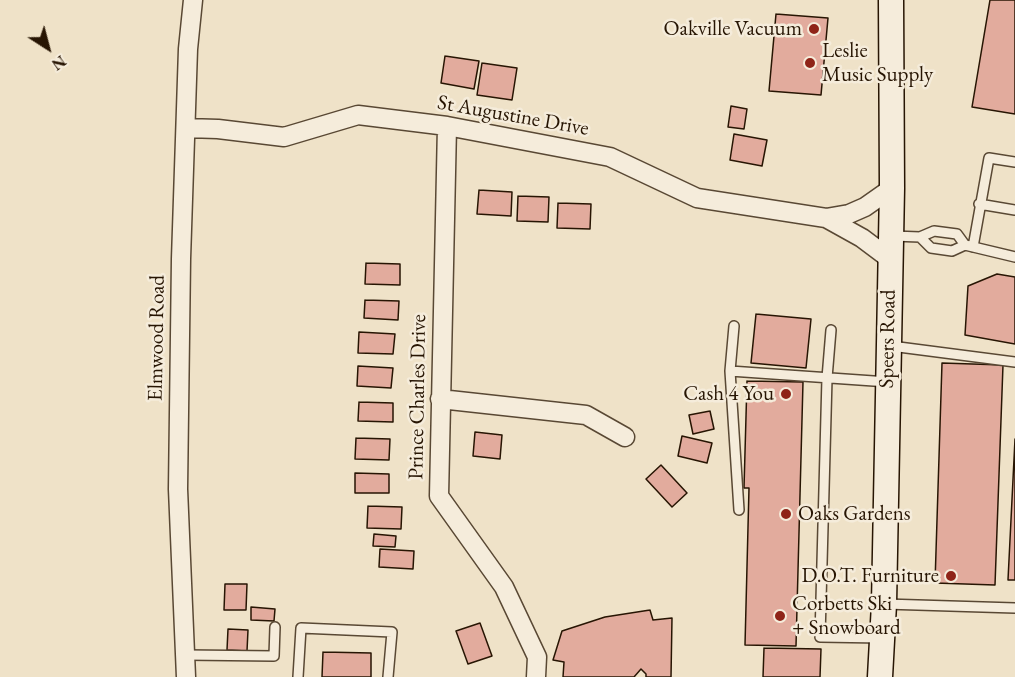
<!DOCTYPE html>
<style>
body{margin:0}
#map{position:relative;width:1015px;height:677px;overflow:hidden;background:#efe2c8;font-family:"EB Garamond",serif}
canvas{display:block}
.north{position:absolute;left:18px;top:18px;width:60px;height:60px;-webkit-text-stroke:4px #f5ecdb;paint-order:stroke;rotate:144deg;font-size:16px;font-weight:700;line-height:24px;text-align:center;color:#271503}
.north::after{content:'';display:block;margin:auto;width:21px;height:27px;background:#271503;clip-path:polygon(50% 0,100% 100%,50% 72%,0 100%)}
</style>
<div id="map">
<canvas width="1015" height="677"></canvas>
<div class="north">N</div>
</div>
<script>
const c = document.querySelector('canvas').getContext('2d');
c.lineJoin = 'round';
function fill(path, color) {
  c.fillStyle = color;
  c.fill(path, 'evenodd');
}
function poly(rows) {
  const path = new Path2D();
  for (const r of rows) {
    path.moveTo(r[0], r[1]);
    for (let i = 2; i < r.length; i += 2) path.lineTo(r[i], r[i + 1]);
  }
  return path;
}
function strokePath(path, color, width, dash) {
  c.strokeStyle = color;
  c.lineWidth = width;
  c.lineCap = dash ? 'butt' : 'round';
  c.setLineDash(dash || []);
  c.stroke(path);
}
function label(font, color, halo, rows, align = 'center') {
  c.font = font + ' "EB Garamond",serif';
  c.lineWidth = 5;
  c.setLineDash([]);
  c.textBaseline = 'middle';
  c.strokeStyle = halo;
  c.fillStyle = color;
  for (const [text, x, y, turn = 0] of rows) {
    c.save();
    c.translate(x, y);
    c.rotate((+turn || 0) * Math.PI / 180);
    c.textAlign = isNaN(turn) ? turn : align;
    if (halo) c.strokeText(text, 0, 0);
    c.fillText(text, 0, 0);
    c.restore();
  }
}
const building = poly([
 [990,0,1015,0,1015,114,972,107,990,0],
 [776,14,828,18,821,95,769,91,776,14],
 [445,56,479,61,474,89,441,83,445,56],
 [482,63,517,68,512,100,477,95,482,63],
 [731,106,747,109,744,129,728,127,731,106],
 [734,134,767,140,762,166,730,160,734,134],
 [479,190,512,192,511,216,477,214,479,190],
 [518,196,549,197,548,222,517,221,518,196],
 [558,203,591,204,590,229,557,228,558,203],
 [366,263,400,264,400,285,365,284,366,263],
 [997,274,1015,277,1015,344,965,335,968,286,997,274],
 [365,300,399,301,398,320,364,318,365,300],
 [756,314,811,319,806,368,751,363,756,314],
 [359,332,395,334,393,354,358,353,359,332],
 [942,363,1003,365,995,585,935,583,942,363],
 [358,366,393,368,391,388,357,386,358,366],
 [747,381,803,382,796,646,745,645,749,488,744,488,747,381],
 [359,402,393,403,393,422,358,421,359,402],
 [710,411,714,429,693,434,689,415,710,411],
 [475,432,502,435,500,459,473,456,475,432],
 [682,436,712,443,707,463,678,456,682,436],
 [356,438,390,439,389,460,355,459,356,438],
 [1015,439,1015,580,1008,580,1015,439],
 [661,465,687,493,672,507,646,479,661,465],
 [355,473,389,474,389,493,355,493,355,473],
 [368,506,402,507,401,529,367,528,368,506],
 [374,534,396,536,395,547,373,546,374,534],
 [380,549,414,551,413,569,379,567,380,549],
 [225,584,247,584,246,610,224,610,225,584],
 [251,607,275,609,274,621,251,620,251,607],
 [650,610,653,620,672,618,671,677,646,677,646,674,641,669,634,677,563,677,564,662,553,660,562,631,605,617,650,610],
 [480,623,492,656,468,664,456,631,480,623],
 [228,629,248,630,247,651,227,650,228,629],
 [764,648,821,649,820,677,763,677,764,648],
 [323,652,371,653,371,677,322,677,323,652]
]);
fill(building, '#e2ab9d');
strokePath(building, '#271503', 1.5);
const service = poly([
 [979,204,1015,210],
 [893,236,920,237,934,231,957,234,965,245],
 [920,237,931,248,952,251,965,245,1015,257],
 [973,247,989,158,1015,162],
 [734,326,730,371,739,510],
 [831,330,827,378,820,637,882,638],
 [891,346,1015,362],
 [730,371,888,382],
 [885,604,1015,608],
 [186,655,274,656,275,627],
 [298,677,301,628,392,632,388,677]
]);
const minor = poly([
 [447,126,439,496,504,587,537,657,536,677],
 [186,128,218,129,284,137,358,115,447,126,610,157,697,198,826,218,849,214,865,207,892,188],
 [826,218,862,238,890,259],
 [440,399,586,415,625,437],
 [186,677,178,489,181,259,188,49,193,0]
]);
const secondary = poly([
 [880,677,884,604,892,188,891,0]
]);
strokePath(service, '#594834', 12);
strokePath(minor, '#594834', 21);
strokePath(secondary, '#271503', 27);
strokePath(service, '#f5ecdb', 9);
strokePath(minor, '#f5ecdb', 18);
strokePath(secondary, '#f5ecdb', 24);
for (const [x, y, r, color] of [
 [814,29,6,"#8f2418"],
 [810,63,6,"#8f2418"],
 [786,394,6,"#8f2418"],
 [786,514,6,"#8f2418"],
 [951,576,6,"#8f2418"],
 [780,616,6,"#8f2418"]
]) {
  const dot = new Path2D();
  dot.arc(x, y, r, 0, 2 * Math.PI);
  c.fillStyle = color;
  c.fill(dot);
  strokePath(dot, '#f5ecdb', 2);
}
label('21px', '#271503', '#f5ecdb', [
 ["Oakville Vacuum",802,29],
 ["Leslie",822,51,"left"],
 ["Music Supply",822,75,"left"],
 ["Cash 4 You",774,394],
 ["Oaks Gardens",798,514,"left"],
 ["D.O.T. Furniture",939,576],
 ["Corbetts Ski",792,604,"left"],
 ["+ Snowboard",792,628,"left"]
], 'right');
label('21px', '#271503', '#f5ecdb', [
 ["St Augustine Drive",513,116,10],
 ["Elmwood Road",157,338,-89],
 ["Speers Road",888,339,-89],
 ["Prince Charles Drive",418,397,-89]
]);
</script>
